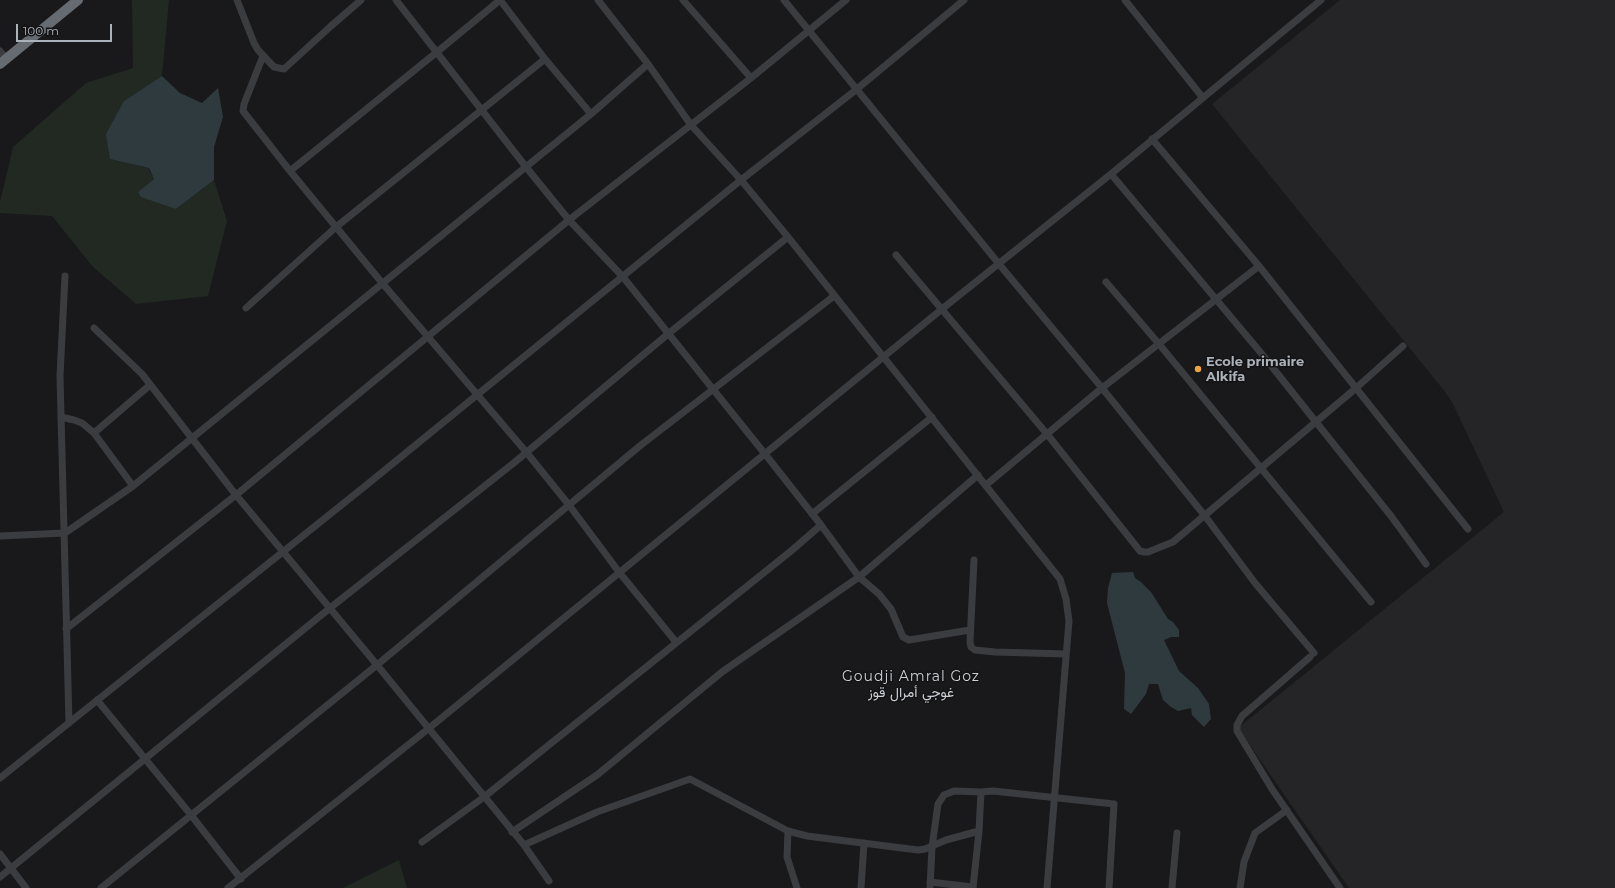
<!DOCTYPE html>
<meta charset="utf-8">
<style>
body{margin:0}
#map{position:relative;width:1615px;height:888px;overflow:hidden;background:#19191b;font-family:Montserrat,sans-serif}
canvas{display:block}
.scale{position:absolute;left:16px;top:24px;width:96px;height:18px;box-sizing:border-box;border:2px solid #acb2ba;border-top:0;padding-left:5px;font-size:12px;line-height:14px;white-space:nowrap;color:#acb2ba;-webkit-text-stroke:3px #141416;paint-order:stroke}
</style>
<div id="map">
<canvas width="1615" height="888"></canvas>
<div class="scale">100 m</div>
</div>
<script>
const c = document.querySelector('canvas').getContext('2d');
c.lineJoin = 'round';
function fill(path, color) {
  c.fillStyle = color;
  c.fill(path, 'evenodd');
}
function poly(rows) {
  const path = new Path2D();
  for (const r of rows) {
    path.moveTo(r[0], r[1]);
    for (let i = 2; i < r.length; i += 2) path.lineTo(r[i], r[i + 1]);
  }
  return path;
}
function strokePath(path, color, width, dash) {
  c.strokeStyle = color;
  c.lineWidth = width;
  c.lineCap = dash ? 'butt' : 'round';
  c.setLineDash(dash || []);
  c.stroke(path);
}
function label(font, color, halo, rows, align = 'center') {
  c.font = font + ' Montserrat,Vazirmatn,sans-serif';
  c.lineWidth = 3;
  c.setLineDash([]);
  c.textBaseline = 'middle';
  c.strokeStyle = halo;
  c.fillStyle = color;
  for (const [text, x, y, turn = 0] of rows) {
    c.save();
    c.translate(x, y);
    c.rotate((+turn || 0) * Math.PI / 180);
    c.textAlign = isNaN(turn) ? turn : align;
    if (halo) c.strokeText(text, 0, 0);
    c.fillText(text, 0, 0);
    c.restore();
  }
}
fill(poly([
 [1340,0,1615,0,1615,888,1349,888,1238,728,1504,512,1453,404,1446,393,1212,104]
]), '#252528');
fill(poly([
 [132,0,169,0,162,76,124,101,110,159,148,168,154,179,138,192,176,209,214,180,227,221,208,296,136,304,93,267,52,216,0,213,0,202,13,147,86,83,133,68],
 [399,860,407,888,343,888]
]), '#212922');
fill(poly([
 [162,76,180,93,202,103,218,88,223,117,214,147,214,180,176,209,141,197,138,192,154,179,149,168,110,159,106,134,124,101],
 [1133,572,1135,578,1141,582,1151,592,1168,619,1173,622,1179,630,1179,637,1171,637,1164,640,1179,671,1198,688,1209,704,1211,719,1204,727,1192,715,1191,708,1178,711,1171,707,1163,700,1158,684,1149,684,1146,694,1131,714,1124,709,1125,673,1107,603,1108,588,1112,573]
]), '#2f3a3f');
strokePath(poly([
 [237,0,254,43,258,50,274,67,284,69,331,26,361,0],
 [396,0,526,167,569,220,623,277,765,454,821,525,859,577,879,594,891,609,903,637,909,640,970,630],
 [500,0,545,59,591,114],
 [598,0,648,64,691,125,741,180,788,237,1060,579,1066,599,1069,621,1047,888],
 [683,0,751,78],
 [784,0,999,264,1102,388,1205,516,1255,583,1314,653],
 [1125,0,1203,98],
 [0,51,7,59],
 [263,56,244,104,243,111,290,171,437,52,500,0],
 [1152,139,1259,266,1468,529],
 [290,171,383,284,527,453,569,505,619,572,676,642],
 [1111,174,1261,353,1391,516,1426,564],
 [896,255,1047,434,1140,551,1144,552,1148,552,1173,542,1355,389,1403,346],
 [65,276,60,376,69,723],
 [1106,282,1159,344,1371,602],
 [246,308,336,227,545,59],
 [94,328,142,374,236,495,377,665,524,845,549,881],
 [61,417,74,420,82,423,94,433,133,486],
 [94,433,150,385],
 [986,485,1102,388,1259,266],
 [812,514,932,417],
 [0,536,65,533,133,486,591,114,648,64],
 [974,560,970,642,971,647,975,650,995,652,1066,654],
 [66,629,236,495,569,220,751,78,846,0],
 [1310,657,1242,716,1237,725,1237,731,1272,789,1340,888],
 [97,700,191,815,241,879],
 [0,778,364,487,741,180,857,89,964,0],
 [788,831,787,857,797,888],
 [512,832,597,775,722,672,859,577,978,475],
 [422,842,484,797,791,551,821,525],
 [524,845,597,812,690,779,788,831,807,836,918,850,925,849,946,840,979,831],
 [0,854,26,888],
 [0,877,330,608,515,462,668,334,788,237],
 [930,882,973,887],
 [101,888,377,665,641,445,834,296],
 [228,888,428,729,942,309,1111,174,1321,0],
 [861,888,864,843],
 [930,888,932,847,938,804,944,795,954,791,981,792],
 [973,888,979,831,981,792,993,791,1114,804,1109,888],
 [1172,888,1177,833],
 [1240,888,1244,862,1255,833,1287,810]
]), '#3a3c40', 7);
strokePath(poly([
 [0,64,78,0]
]), '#666a71', 10);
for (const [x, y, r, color] of [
 [1198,369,4,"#eca240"]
]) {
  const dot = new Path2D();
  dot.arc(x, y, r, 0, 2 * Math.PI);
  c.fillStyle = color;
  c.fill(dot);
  strokePath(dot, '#141416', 1.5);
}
label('bold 13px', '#acb2ba', '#141416', [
 ["Ecole primaire",1206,362],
 ["Alkifa",1206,377]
], 'left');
c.letterSpacing = '1px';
label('14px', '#cdd0d7', '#141416', [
 ["Goudji Amral Goz",911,677],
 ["غوجي أمرال قوز",911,693]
]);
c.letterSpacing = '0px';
</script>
